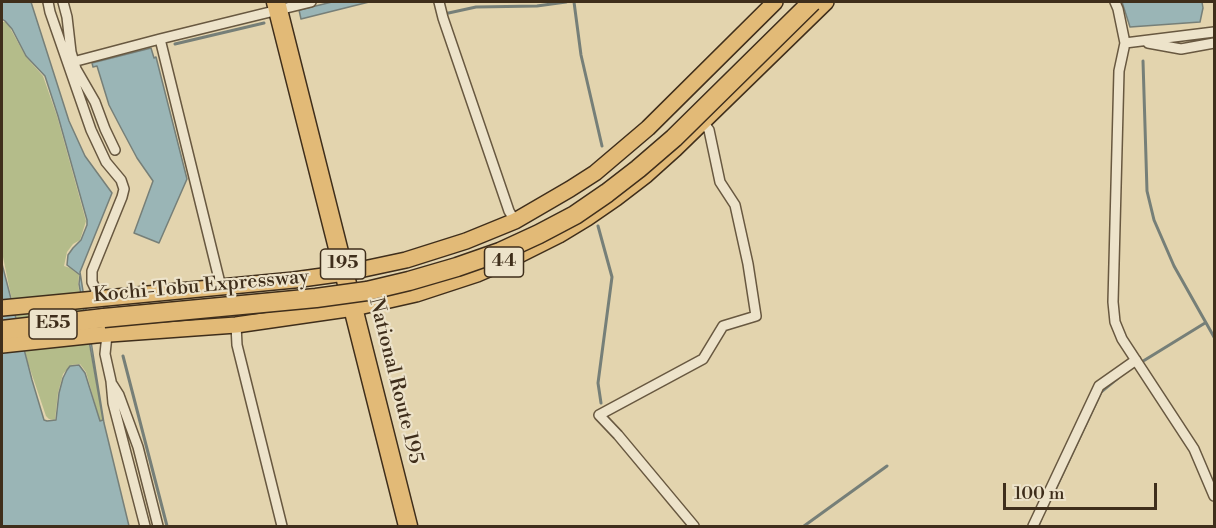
<!DOCTYPE html>
<style>
body{margin:0}
#map{position:relative;width:1216px;height:528px;overflow:hidden;background:#e3d4ae;font-family:"Libre Bodoni",serif}
canvas{display:block}
.frame{position:absolute;inset:0;border:3px solid #3f2e1b;pointer-events:none}
.scale{position:absolute;left:1003px;top:483px;width:154px;height:27px;box-sizing:border-box;border:3px solid #3f2e1b;border-top:0;padding-left:8px;font-size:18px;line-height:21px;white-space:nowrap;color:#3f2e1b;-webkit-text-stroke:4px #ede3ca;paint-order:stroke}
</style>
<div id="map">
<canvas width="1216" height="528"></canvas>
<div class="frame"></div>
<div class="scale">100 m</div>
</div>
<script>
const c = document.querySelector('canvas').getContext('2d');
c.lineJoin = 'round';
function fill(path, color) {
  c.fillStyle = color;
  c.fill(path, 'evenodd');
}
function poly(rows) {
  const path = new Path2D();
  for (const r of rows) {
    path.moveTo(r[0], r[1]);
    for (let i = 2; i < r.length; i += 2) path.lineTo(r[i], r[i + 1]);
  }
  return path;
}
function strokePath(path, color, width, dash) {
  c.strokeStyle = color;
  c.lineWidth = width;
  c.lineCap = dash ? 'butt' : 'round';
  c.setLineDash(dash || []);
  c.stroke(path);
}
function label(font, color, halo, rows, align = 'center') {
  c.font = font + ' "Libre Bodoni",serif';
  c.lineWidth = 4.5;
  c.setLineDash([]);
  c.textBaseline = 'middle';
  c.strokeStyle = halo;
  c.fillStyle = color;
  for (const [text, x, y, turn = 0] of rows) {
    c.save();
    c.translate(x, y);
    c.rotate((+turn || 0) * Math.PI / 180);
    c.textAlign = isNaN(turn) ? turn : align;
    if (halo) c.strokeText(text, 0, 0);
    c.fillText(text, 0, 0);
    c.restore();
  }
}
fill(poly([
 [2,22,5,22,9,26,26,57,43,76,57,116,86,221,80,240,73,244,67,252,64,266,70,268,79,275,78,284,103,420,100,421,86,372,80,364,71,365,63,374,58,393,55,420,49,419,46,416,28,363,10,291,2,252]
]), '#b4bc8a');
const water = poly([
 [2,2,31,2,69,121,85,156,112,193,80,272,104,423,129,526,2,526,2,264,32,380,44,420,47,421,56,420,59,393,63,378,67,370,70,366,79,365,85,373,100,421,103,420,79,284,80,275,67,265,68,255,73,248,81,240,87,225,87,220,58,116,45,76,26,56,12,29,5,21,2,19,2,2],
 [332,2,369,2,301,19,299,10,332,2],
 [1122,2,1202,2,1203,8,1200,22,1130,27,1122,2],
 [151,48,154,58,156,57,187,179,159,243,134,233,153,181,137,158,121,128,109,105,97,66,93,67,92,63,151,48]
]);
fill(water, '#9ab5b6');
strokePath(water, '#767f78', 1.5);
strokePath(poly([
 [574,2,581,55,602,146],
 [444,14,476,7,537,6,566,2],
 [175,44,264,23],
 [1143,61,1147,191,1154,220,1174,266,1214,337],
 [598,226,612,277,598,383,601,403],
 [123,356,167,526],
 [1140,363,1205,323],
 [1053,494,1101,392,1118,378],
 [804,526,887,466],
 [1038,526,1041,519]
]), '#767f78', 3);
const street = poly([
 [48,2,50,12,91,130,106,162,121,180,124,189,122,197,92,271,92,282,96,290,95,298],
 [63,2,67,17,71,52,76,69,95,102,105,129,115,150],
 [439,2,443,18,509,211,515,221],
 [1115,2,1118,9,1125,43,1119,71,1113,302,1115,322,1122,339,1194,449,1214,496],
 [160,39,221,287],
 [1125,43,1214,32],
 [1148,43,1181,49,1214,43],
 [69,63,160,39,311,2],
 [236,325,237,345,282,526],
 [107,335,105,354,111,381,113,403,145,526],
 [112,384,119,395,138,447,158,526],
 [694,526,618,435,599,415,703,359,723,326,756,316,748,264,735,205,720,182,709,130,703,122],
 [1033,526,1099,386,1136,360]
]);
const primary = poly([
 [2,308,294,280,345,273,406,260,466,241,515,221,570,189,595,173,648,128,775,2],
 [2,345,96,335,236,325,354,308,416,294,477,274,505,262,559,235,587,218,616,198,646,175,675,149,826,2]
]);
const highway = poly([
 [276,2,408,526],
 [2,330,104,318]
]);
strokePath(street, '#685840', 12);
strokePath(primary, '#3f2e1b', 18);
strokePath(highway, '#3f2e1b', 21);
strokePath(street, '#ede3ca', 9);
strokePath(primary, '#e2ba77', 15);
strokePath(highway, '#e2ba77', 18);
const highwayBridge = poly([
 [104,318,316,298,367,291,409,281,457,267,500,252,539,234,575,215,607,193,638,169,674,138,812,2]
]);
strokePath(highwayBridge, '#3f2e1b', 21, []);
strokePath(highwayBridge, '#e2ba77', 18);
for (const [x, y, w] of [
 [504,262,39],
 [343,264,45],
 [53,324,48]
]) {
  const box = new Path2D();
  box.roundRect(x - w / 2, y - 15, w, 30, 4.5);
  c.fillStyle = '#ede3ca';
  c.fill(box);
  strokePath(box, '#3f2e1b', 1.5);
}
label('bold 18px', '#3f2e1b', null, [
 ["44",504,262],
 ["195",343,264],
 ["E55",53,324]
]);
label('20px', '#3f2e1b', '#ede3ca', [
 ["Kochi-Tobu Expressway",201,287,-5],
 ["National Route 195",395,381,76]
]);
</script>
